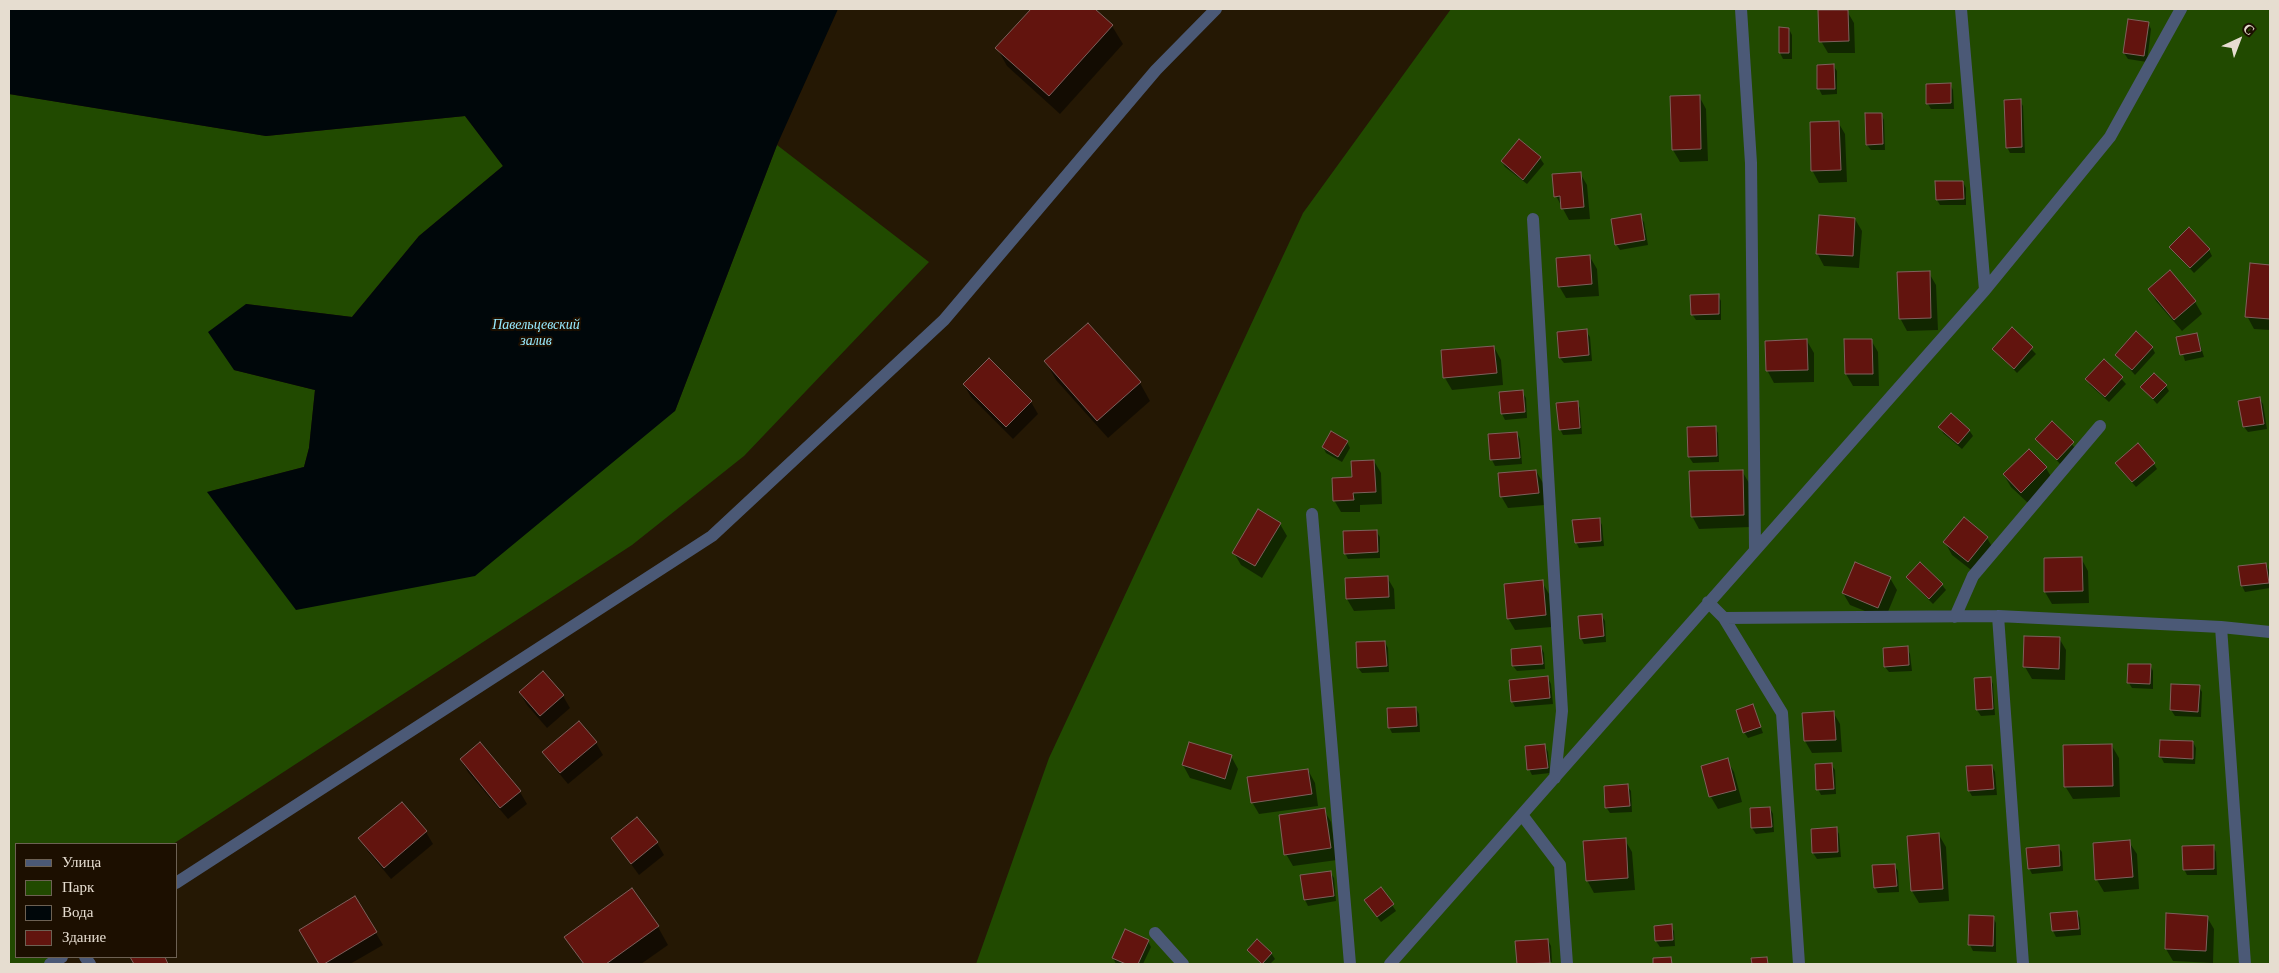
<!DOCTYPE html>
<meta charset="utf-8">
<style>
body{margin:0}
#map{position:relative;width:2279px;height:973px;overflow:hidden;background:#251804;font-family:"Crimson Pro",serif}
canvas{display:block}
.frame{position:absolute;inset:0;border:10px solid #e6ddd0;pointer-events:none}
.legend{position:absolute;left:15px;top:843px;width:162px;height:115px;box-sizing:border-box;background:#1c0f00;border:1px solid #6d6153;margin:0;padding:6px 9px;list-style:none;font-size:15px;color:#e6ddd0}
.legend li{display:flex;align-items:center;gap:10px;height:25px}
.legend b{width:25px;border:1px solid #6d6153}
.north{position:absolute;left:2214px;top:15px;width:50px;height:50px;-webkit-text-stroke:4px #1c0f00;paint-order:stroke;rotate:43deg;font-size:14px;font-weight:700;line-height:20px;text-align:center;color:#e6ddd0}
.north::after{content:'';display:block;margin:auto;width:18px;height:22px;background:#e6ddd0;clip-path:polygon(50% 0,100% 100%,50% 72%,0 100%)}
</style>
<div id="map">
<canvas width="2279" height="973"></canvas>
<div class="frame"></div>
<ul class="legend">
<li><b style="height:6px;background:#4b5976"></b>Улица</li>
<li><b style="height:14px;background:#214a00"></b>Парк</li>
<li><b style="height:14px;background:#00070a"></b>Вода</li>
<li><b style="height:14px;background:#62140e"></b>Здание</li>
</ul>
<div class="north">С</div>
</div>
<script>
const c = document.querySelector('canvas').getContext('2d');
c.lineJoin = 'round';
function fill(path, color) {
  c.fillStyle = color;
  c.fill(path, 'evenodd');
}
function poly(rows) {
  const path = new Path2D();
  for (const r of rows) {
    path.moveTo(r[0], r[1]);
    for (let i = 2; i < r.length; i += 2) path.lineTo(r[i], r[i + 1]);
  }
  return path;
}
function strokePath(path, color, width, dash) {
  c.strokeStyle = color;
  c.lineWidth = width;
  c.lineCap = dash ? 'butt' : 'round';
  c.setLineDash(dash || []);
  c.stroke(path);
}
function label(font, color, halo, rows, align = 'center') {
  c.font = font + ' "Crimson Pro",serif';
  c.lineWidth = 4;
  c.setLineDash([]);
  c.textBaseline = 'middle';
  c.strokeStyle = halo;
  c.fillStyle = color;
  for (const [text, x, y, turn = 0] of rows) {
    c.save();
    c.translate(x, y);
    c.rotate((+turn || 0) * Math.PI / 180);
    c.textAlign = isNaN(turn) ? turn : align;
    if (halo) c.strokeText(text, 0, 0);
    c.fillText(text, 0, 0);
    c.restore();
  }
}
fill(poly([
 [1451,9,2270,9,2270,964,976,964,1049,758,1303,213],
 [9,94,266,136,465,116,503,166,419,236,352,317,246,304,234,370,315,390,309,448,304,467,207,492,675,411,777,145,929,262,744,456,632,545,173,844,16,844,16,957,47,957,52,964,9,964]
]), '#214a00');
fill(poly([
 [9,9,838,9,777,145,675,411,475,576,296,610,207,492,304,467,309,448,315,390,234,370,208,332,246,304,352,317,419,236,503,166,465,116,266,136,9,94]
]), '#00070a');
fill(poly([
 [1032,9,1093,9,1112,26,1123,44,1060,114,1007,66,997,48],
 [1847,11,1854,23,1855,53,1828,53,1821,41],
 [2148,23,2151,29,2147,62,2128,59,2124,53],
 [1789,29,1792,35,1792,59,1783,59,1780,53],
 [1833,65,1837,71,1837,94,1822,95,1819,89],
 [1950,84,1953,90,1954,109,1931,109,1928,104],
 [1699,96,1706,109,1708,161,1680,162,1673,150],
 [2020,101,2023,106,2025,153,2010,153,2007,147],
 [1881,114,1884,120,1885,150,1871,150,1867,145],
 [1838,122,1845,134,1847,182,1819,183,1812,170],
 [1519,140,1540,158,1544,164,1527,184,1505,167,1502,162],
 [1580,173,1587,185,1590,219,1569,220,1556,196],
 [1963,182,1966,188,1966,205,1940,205,1937,200],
 [1640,216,1644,222,1648,245,1620,250,1616,244],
 [1855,219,1862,231,1859,268,1824,266,1817,253],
 [2170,247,2209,250,2212,256,2194,273],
 [1590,257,1597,269,1599,296,1566,298,1559,286],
 [2251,265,2270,266,2270,330,2254,329,2247,316],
 [2170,272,2195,302,2202,314,2182,331,2156,301,2149,289],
 [1929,273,1936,285,1938,330,1907,331,1900,318],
 [1718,295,1721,301,1721,320,1696,320,1692,314],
 [2012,329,2036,354,2017,373,1994,349],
 [1586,331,1590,337,1592,361,1564,363,1560,358],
 [2197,334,2204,357,2185,361,2178,338],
 [1871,340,1878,352,1879,386,1853,386,1846,374,1845,341],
 [1807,341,1814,353,1814,382,1774,383,1767,370],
 [1494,347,1501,360,1503,385,1452,390,1445,378],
 [2152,347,2155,353,2135,375,2117,355],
 [2104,360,2126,384,2109,402,2090,385,2086,379],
 [1046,362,1140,383,1150,401,1108,438,1056,380],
 [964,385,1031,402,1038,414,1013,439,971,397],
 [2166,386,2169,391,2157,404,2142,387],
 [1522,392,1526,398,1527,418,1505,420,1502,414],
 [2259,398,2263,404,2267,429,2248,432,2244,427],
 [1577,403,1580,408,1582,434,1563,435,1560,429],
 [2052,423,2076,449,2061,465,2037,439],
 [1940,427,1969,430,1973,436,1962,449,1943,433],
 [1715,428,1718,433,1719,462,1693,463,1689,457],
 [1517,433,1520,439,1522,464,1495,466,1492,460,1489,436],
 [1347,442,1350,448,1342,462,1326,453,1323,447],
 [2029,450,2046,468,2053,480,2029,504,2011,487,2004,475],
 [1374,461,1381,473,1382,504,1360,505,1360,512,1341,512,1334,500,1353,478],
 [2154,464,2157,469,2136,487,2120,469],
 [1536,471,1543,483,1545,505,1508,508,1501,496],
 [1742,471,1749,483,1750,527,1699,529,1692,516],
 [1599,519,1602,525,1604,546,1579,548,1576,542],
 [1280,524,1287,536,1262,578,1241,565,1234,553],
 [1376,531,1380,537,1380,558,1348,559,1345,553],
 [1987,538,1994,550,1975,573,1952,555,1945,542],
 [2081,558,2088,571,2089,603,2052,604,2045,592,2045,559],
 [2266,564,2269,570,2270,588,2245,592,2242,586],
 [1387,577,1394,589,1395,609,1354,611,1347,599],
 [1907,577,1942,585,1946,590,1933,604,1911,582],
 [1890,578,1897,590,1885,619,1850,605,1843,593],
 [1542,582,1549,594,1552,627,1515,630,1508,618],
 [1601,615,1605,621,1606,642,1584,644,1581,638],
 [2059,638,2066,650,2065,680,2032,679,2025,667],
 [1385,642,1388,648,1389,672,1362,673,1358,668],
 [1541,647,1544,653,1545,669,1517,671,1513,666],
 [1907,648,1910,654,1912,671,1889,672,1885,667],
 [2150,665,2153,671,2153,689,2132,688,2129,683],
 [543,673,563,696,570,708,547,728,527,705,520,693],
 [1548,678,1551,684,1553,704,1515,707,1512,701],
 [1990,678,1993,684,1995,715,1981,716,1977,710],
 [2172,686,2199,687,2202,692,2201,717,2175,716,2171,710],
 [1753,706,1763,733,1748,738,1744,732],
 [1416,708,1419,714,1420,732,1392,733,1389,727],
 [1833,712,1840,724,1842,752,1812,753,1805,741,1804,714],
 [579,723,596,743,603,755,568,784,551,764,544,752],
 [2193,742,2196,748,2195,764,2164,763,2161,757],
 [1545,746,1548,752,1550,773,1532,775,1529,769],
 [2112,746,2119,758,2120,797,2073,799,2065,786],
 [1231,756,1238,769,1231,790,1190,778,1183,765],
 [461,760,520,792,527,804,508,819,468,772],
 [1727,760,1734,772,1742,802,1718,809,1711,797,1702,767],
 [1831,764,1835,770,1836,794,1821,795,1818,789],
 [1992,766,1995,772,1997,795,1972,796,1969,791],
 [1308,770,1315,783,1318,806,1259,814,1252,802],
 [1627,786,1631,791,1632,812,1610,813,1606,807],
 [402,803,426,832,433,844,391,879,367,850,360,838],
 [1770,808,1773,814,1774,832,1756,834,1752,828],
 [1324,810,1331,822,1337,860,1293,866,1286,854],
 [1836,828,1839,834,1841,857,1817,859,1813,853],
 [1939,835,1946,847,1949,901,1919,903,1912,891],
 [612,838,657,843,664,855,639,875],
 [1625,840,1632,852,1635,890,1594,893,1587,880],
 [2129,842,2137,854,2139,889,2104,892,2097,880],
 [2213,846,2216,852,2217,875,2187,875,2184,869],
 [2058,847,2062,852,2063,871,2032,874,2029,868],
 [1894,865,1898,871,1899,892,1878,893,1875,887],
 [1330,872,1334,878,1336,901,1308,906,1305,900],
 [1381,888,1396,911,1381,922,1369,906],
 [355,898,383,945,350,964,320,964,300,931],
 [2077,912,2080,918,2081,935,2056,937,2053,931],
 [1971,916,1993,917,1996,923,1996,952,1973,951,1970,945],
 [2207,917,2214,929,2213,963,2173,961,2166,949],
 [1671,926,1674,931,1675,946,1660,947,1656,941,1656,927],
 [658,927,668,945,641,964,583,964,565,937],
 [1548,940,1551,946,1552,962,1518,964,1517,942],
 [1148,941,1151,947,1143,964,1116,964,1113,958],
 [1249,950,1271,953,1275,959,1270,964,1261,964],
 [131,957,165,957,169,964,135,964]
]), '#0007');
const building = poly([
 [1031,9,1095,9,1113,25,1049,96,995,48,1031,9],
 [1818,10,1848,10,1849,41,1819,42,1818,10],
 [2128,19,2149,22,2144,56,2123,53,2128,19],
 [1779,27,1789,28,1789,53,1779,53,1779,27],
 [1834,64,1835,89,1817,89,1817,65,1834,64],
 [1951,83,1951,103,1926,104,1926,84,1951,83],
 [1700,95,1701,149,1672,150,1670,96,1700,95],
 [2021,99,2022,147,2006,148,2004,100,2021,99],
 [1865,113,1882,113,1883,144,1866,145,1865,113],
 [1839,121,1841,170,1811,171,1810,122,1839,121],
 [1519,139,1541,157,1523,180,1501,161,1519,139],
 [1581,172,1584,207,1561,209,1560,196,1554,197,1552,174,1581,172],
 [1935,181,1963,181,1964,199,1936,200,1935,181],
 [1641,214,1645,240,1615,245,1611,219,1641,214],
 [1819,215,1855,218,1853,256,1816,254,1819,215],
 [2189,227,2210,249,2190,268,2169,247,2189,227],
 [1590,255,1592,284,1558,287,1556,258,1590,255],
 [2250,263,2270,265,2270,319,2245,317,2250,263],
 [2170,270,2196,301,2174,320,2148,289,2170,270],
 [1930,271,1931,318,1899,319,1897,272,1930,271],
 [1719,294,1719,314,1691,315,1690,295,1719,294],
 [1088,323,1141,382,1097,421,1044,361,1088,323],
 [2012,327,2033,347,2014,369,1992,349,2012,327],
 [1587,329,1589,355,1559,358,1557,332,1587,329],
 [2136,331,2153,347,2132,370,2115,355,2136,331],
 [2197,333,2201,351,2180,355,2176,337,2197,333],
 [1807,339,1808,370,1766,371,1765,341,1807,339],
 [1844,339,1872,339,1873,374,1845,374,1844,339],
 [1494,346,1497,373,1443,378,1441,350,1494,346],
 [989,358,1032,401,1006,427,963,384,989,358],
 [2104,359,2123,377,2105,397,2085,379,2104,359],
 [2154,373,2167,385,2153,399,2140,387,2154,373],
 [1523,390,1525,412,1501,414,1499,392,1523,390],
 [2260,397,2264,424,2243,427,2238,401,2260,397],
 [1578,401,1580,428,1559,430,1556,403,1578,401],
 [1951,413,1970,430,1958,444,1938,427,1951,413],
 [2052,421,2074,442,2057,460,2035,439,2052,421],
 [1716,426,1717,456,1688,457,1687,427,1716,426],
 [1331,431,1348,441,1338,457,1322,447,1331,431],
 [1517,432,1520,458,1490,460,1488,434,1517,432],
 [2138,443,2155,463,2132,482,2115,463,2138,443],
 [2029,449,2047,467,2021,493,2003,474,2029,449],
 [1374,460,1376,492,1353,493,1354,500,1333,501,1332,478,1352,477,1351,461,1374,460],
 [1536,470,1539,493,1500,497,1498,473,1536,470],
 [1743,470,1744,515,1691,517,1689,471,1743,470],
 [1258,509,1281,523,1255,566,1232,553,1258,509],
 [1964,517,1988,537,1968,562,1943,542,1964,517],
 [1600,518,1601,541,1575,543,1572,520,1600,518],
 [1377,530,1378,552,1344,554,1343,531,1377,530],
 [2082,557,2083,591,2044,592,2044,558,2082,557],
 [1855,562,1891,577,1878,608,1842,593,1855,562],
 [1920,562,1943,584,1929,599,1906,577,1920,562],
 [2266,563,2269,583,2241,586,2238,566,2266,563],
 [1388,576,1389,597,1346,599,1345,578,1388,576],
 [1543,580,1546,615,1507,619,1504,584,1543,580],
 [1602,614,1604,636,1580,639,1578,616,1602,614],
 [2024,636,2060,637,2059,669,2023,667,2024,636],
 [1385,641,1387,666,1357,668,1356,642,1385,641],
 [1541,646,1543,664,1512,666,1511,649,1541,646],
 [1908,646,1909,665,1884,667,1883,648,1908,646],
 [2128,664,2151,664,2150,684,2127,683,2128,664],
 [543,671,564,695,540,716,519,692,543,671],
 [1548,676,1550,698,1511,702,1509,680,1548,676],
 [1991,677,1993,709,1976,710,1974,678,1991,677],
 [2171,684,2200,685,2198,712,2170,710,2171,684],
 [1753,704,1761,727,1743,733,1736,710,1753,704],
 [1416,707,1417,726,1388,728,1387,708,1416,707],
 [1834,711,1836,740,1804,741,1802,713,1834,711],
 [579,721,597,742,560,773,542,752,579,721],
 [2160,740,2193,741,2193,759,2159,757,2160,740],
 [480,742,521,791,500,808,460,759,480,742],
 [1189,742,1232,755,1225,779,1182,765,1189,742],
 [1545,744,1548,768,1527,770,1525,746,1545,744],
 [2112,744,2113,786,2064,787,2063,745,2112,744],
 [1728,758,1736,790,1709,797,1701,766,1728,758],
 [1832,763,1834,789,1816,790,1815,764,1832,763],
 [1992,765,1994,789,1968,791,1966,766,1992,765],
 [1308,769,1312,794,1251,803,1247,777,1308,769],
 [1628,784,1630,806,1605,808,1604,786,1628,784],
 [402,802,427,831,384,868,358,838,402,802],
 [1770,807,1772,827,1751,828,1750,808,1770,807],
 [1325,808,1331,848,1284,855,1279,815,1325,808],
 [637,817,658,842,631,864,611,838,637,817],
 [1837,827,1838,852,1812,853,1811,829,1837,827],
 [1939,833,1943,889,1911,891,1907,836,1939,833],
 [1626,838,1628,878,1586,881,1583,841,1626,838],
 [2130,840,2133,877,2095,880,2093,843,2130,840],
 [2059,845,2060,866,2028,869,2026,848,2059,845],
 [2214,845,2214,869,2183,870,2182,846,2214,845],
 [1895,864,1897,886,1874,888,1872,865,1895,864],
 [1331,871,1334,896,1304,900,1300,875,1331,871],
 [1381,887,1394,904,1377,917,1364,900,1381,887],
 [632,888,659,926,606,964,584,964,564,937,632,888],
 [355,896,377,932,324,964,319,964,299,930,355,896],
 [2077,911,2079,929,2052,931,2050,913,2077,911],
 [2166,913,2208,916,2206,951,2165,949,2166,913],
 [1969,915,1994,916,1993,946,1968,945,1969,915],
 [1672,924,1673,940,1655,941,1654,926,1672,924],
 [1125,929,1149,940,1138,964,1126,964,1112,958,1125,929],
 [1257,939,1272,953,1262,964,1247,950,1257,939],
 [1548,939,1550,963,1517,964,1515,941,1548,939],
 [130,957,165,957,168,964,134,964,130,957],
 [1671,957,1672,964,1653,964,1653,958,1671,957],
 [1767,957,1768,964,1752,964,1751,958,1767,957]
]);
fill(building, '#62140e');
strokePath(building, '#7e605c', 1);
strokePath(poly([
 [1741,9,1751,163,1755,549],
 [1961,9,1985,290],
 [1533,219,1562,711,1555,778],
 [1312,514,1350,964],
 [1708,602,1724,618,1998,616,2221,627,2270,632],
 [1998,616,2023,964],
 [1955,617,1973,576,2100,426],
 [1724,618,1782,713,1799,964],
 [2221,627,2245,964],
 [1522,815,1560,865,1567,964],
 [176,883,712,536,944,320,1156,70,1216,9],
 [1155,933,1183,964],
 [85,957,90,964],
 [50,964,62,957],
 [1390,964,1985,290,2110,137,2181,9]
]), '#4b5976', 12);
label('italic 14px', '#97eafe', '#1c0f00', [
 ["Павельцевский",536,325],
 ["залив",536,341]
]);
</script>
